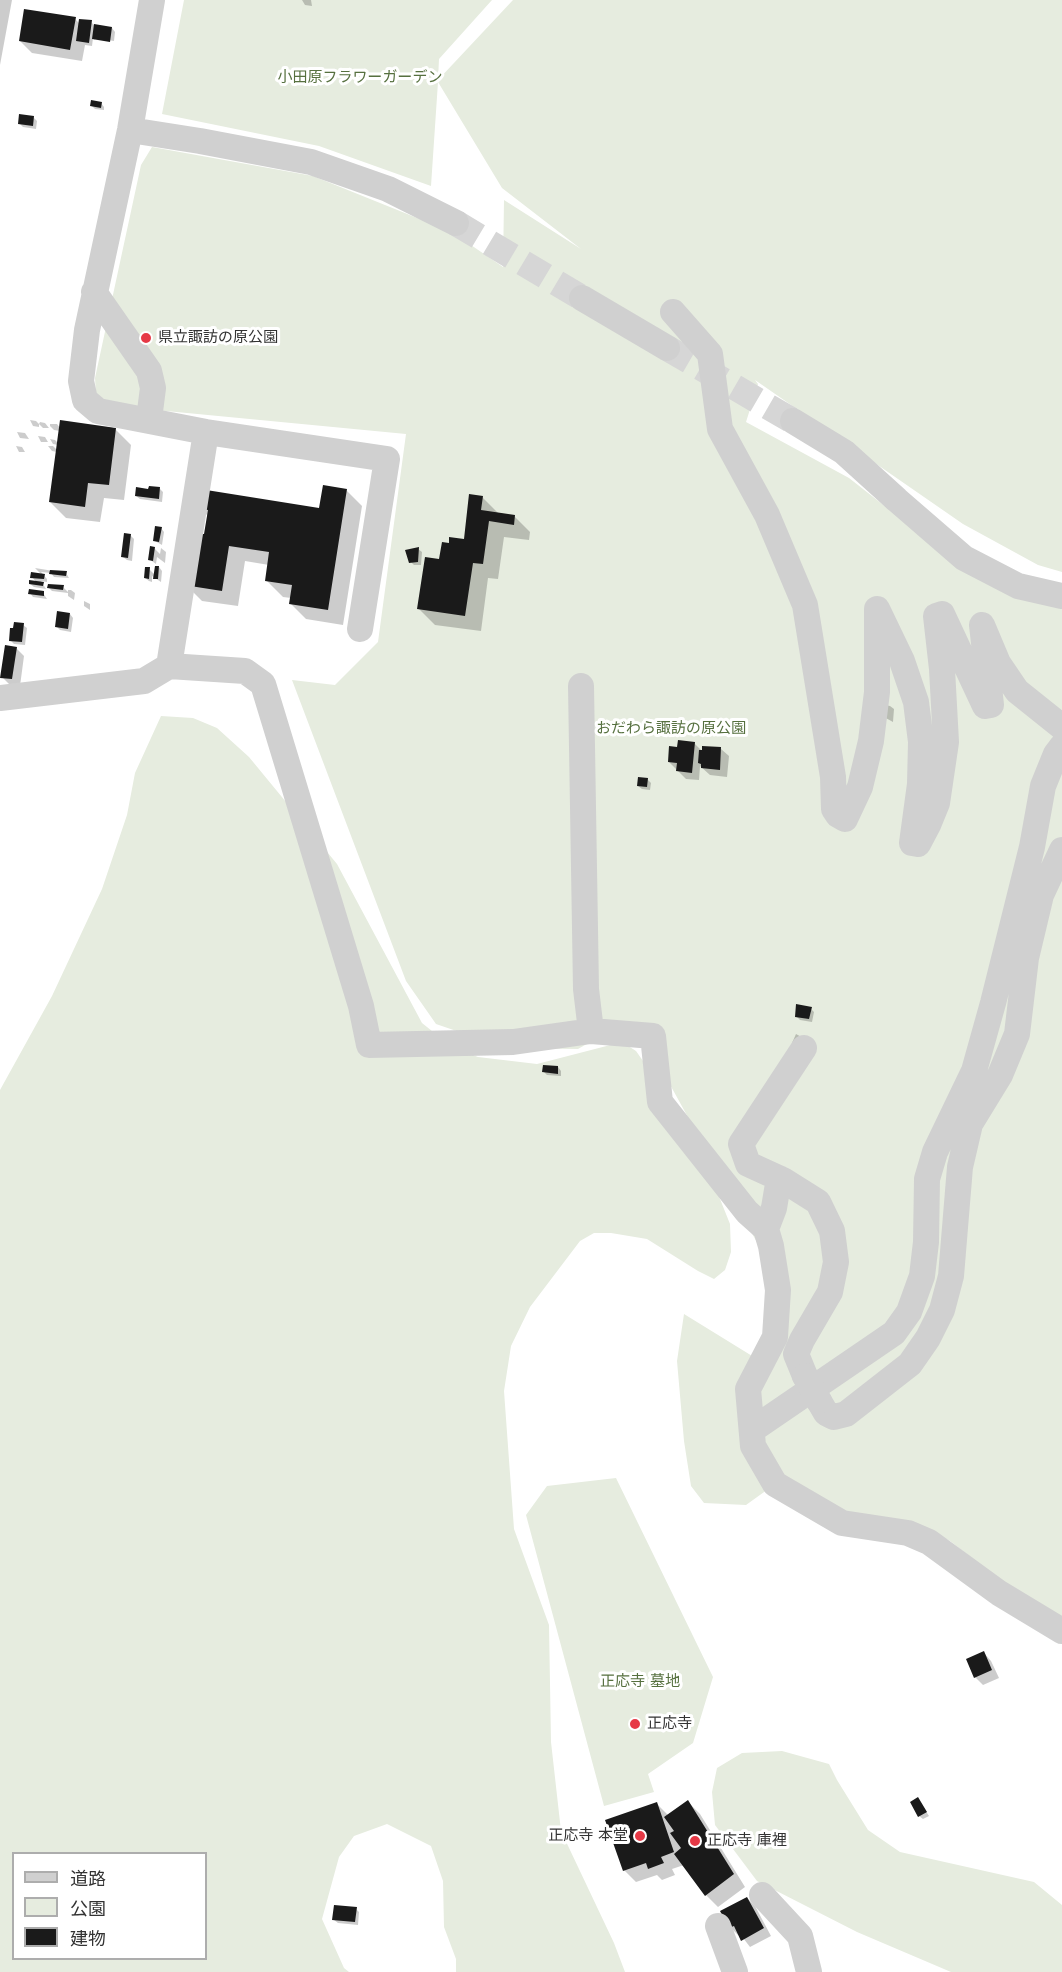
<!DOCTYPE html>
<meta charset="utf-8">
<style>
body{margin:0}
#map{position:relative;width:1062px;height:1972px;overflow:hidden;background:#fff;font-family:"DejaVu Sans","Noto Sans JP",sans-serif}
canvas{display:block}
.legend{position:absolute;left:12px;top:1852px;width:195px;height:108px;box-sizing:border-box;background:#fff;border:2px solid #adadad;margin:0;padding:8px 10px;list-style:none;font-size:18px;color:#333}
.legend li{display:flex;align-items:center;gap:12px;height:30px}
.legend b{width:30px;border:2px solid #adadad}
</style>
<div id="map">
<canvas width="1062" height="1972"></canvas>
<ul class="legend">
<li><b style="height:8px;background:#d0d0d0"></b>道路</li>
<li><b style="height:16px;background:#e6ecdf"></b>公園</li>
<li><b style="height:16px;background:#1a1a1a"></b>建物</li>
</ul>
</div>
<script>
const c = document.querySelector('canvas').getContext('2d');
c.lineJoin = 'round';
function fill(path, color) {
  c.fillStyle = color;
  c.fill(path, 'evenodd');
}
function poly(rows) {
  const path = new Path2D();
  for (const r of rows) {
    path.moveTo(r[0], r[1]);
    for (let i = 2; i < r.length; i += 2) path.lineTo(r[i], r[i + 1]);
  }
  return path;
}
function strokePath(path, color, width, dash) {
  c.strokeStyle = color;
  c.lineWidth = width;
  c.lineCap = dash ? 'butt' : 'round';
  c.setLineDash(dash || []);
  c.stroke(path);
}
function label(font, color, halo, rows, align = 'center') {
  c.font = font + ' "DejaVu Sans","Noto Sans JP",sans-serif';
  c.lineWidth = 6;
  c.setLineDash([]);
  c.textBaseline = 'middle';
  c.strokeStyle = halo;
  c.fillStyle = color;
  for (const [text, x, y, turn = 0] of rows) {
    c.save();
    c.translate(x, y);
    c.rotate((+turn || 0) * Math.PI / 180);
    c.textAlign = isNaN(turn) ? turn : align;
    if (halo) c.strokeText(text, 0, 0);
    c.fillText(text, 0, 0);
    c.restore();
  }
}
fill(poly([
 [184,0,492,0,439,59,438,80,513,0,1062,0,1062,572,1038,565,963,524,755,380,758,384,746,422,849,478,942,551,1062,606,1062,1620,1047,1617,950,1541,928,1529,863,1520,778,1482,746,1505,704,1503,691,1486,684,1441,677,1361,684,1314,770,1367,770,1266,641,1032,606,1033,578,1049,506,1048,436,1024,406,981,292,680,335,685,378,642,406,434,114,406,96,394,95,378,141,165,152,147,313,176,452,232,503,267,504,200,581,249,502,188,438,82,431,186,319,146,162,114],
 [161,716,193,718,217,728,249,757,337,864,422,1023,452,1047,478,1057,537,1064,622,1042,636,1051,655,1078,718,1194,730,1224,731,1252,725,1270,714,1279,698,1271,647,1239,611,1233,594,1233,580,1241,530,1307,511,1346,504,1391,514,1529,549,1625,551,1742,561,1831,614,1943,625,1972,456,1972,456,1959,444,1927,443,1881,431,1846,387,1824,354,1836,339,1857,322,1919,344,1968,349,1972,0,1972,0,1090,52,996,102,889,127,815,135,773],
 [14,1854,206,1854,206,1958,14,1958],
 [616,1478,713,1677,693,1743,648,1774,654,1792,604,1806,526,1515,547,1486],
 [782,1751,829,1764,837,1780,868,1830,900,1852,1034,1882,1062,1905,1062,1972,951,1972,857,1932,757,1881,715,1825,712,1792,717,1768,742,1753]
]), '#e6ecdf');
fill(poly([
 [0,0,12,0,0,65],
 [302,0,311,0,312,6,305,5],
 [75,19,80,24,91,22,95,26,112,28,115,32,114,41,95,38,95,40,93,38,92,46,85,45,82,61,32,53,20,41],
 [101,103,104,107,104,110,95,109,92,106],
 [33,117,37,121,36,129,23,127,20,124],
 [30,420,36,421,39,424,40,422,45,423,49,428,43,428,39,424,39,427,33,426],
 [50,424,57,424,60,428,115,429,131,445,124,500,104,498,100,522,66,518,50,502,57,452,52,451,48,446,53,446,57,450,58,445,53,444,50,439,55,440,58,443,60,431,54,430,50,426],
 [17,432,25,433,29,439,20,438],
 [38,436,45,437,48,442,41,442],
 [16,446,22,447,25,452,19,452],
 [160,489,163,492,162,502,140,499,136,496],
 [346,490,362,506,343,625,306,619,290,603,291,598,283,597,267,581,269,565,245,561,238,606,202,601,186,585,205,536,209,517,199,507,321,509],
 [482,497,498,513,514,516,530,532,529,540,504,537,498,579,488,578,481,631,435,625,419,609,450,545,465,540],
 [161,528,164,532,162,545,155,541],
 [130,535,134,539,132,561,127,560,123,557],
 [154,548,160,554,161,548,166,552,165,563,157,557,156,564,149,559],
 [418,549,422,552,421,565,414,565,411,562],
 [159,567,162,571,161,582,152,576,152,582,149,581,145,578,149,569,155,575],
 [35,568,66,573,69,578,54,577,51,573,41,572,47,579,47,582,41,581,46,589,34,587,30,584,37,583,32,577,42,575],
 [63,587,68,592,68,590,71,590,75,593,74,600,68,596,68,593,52,591,49,588],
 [30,593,43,593,47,599,33,597],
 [84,601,90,604,90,610,84,606],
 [70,614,73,618,71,632,60,630,57,627],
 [23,625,27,628,25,645,14,644,10,640],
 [16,648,24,656,20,686,10,685,2,677],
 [885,705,890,706,894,709,893,722,884,717],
 [694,743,703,752,721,749,729,756,727,777,710,775,700,766,699,780,686,779,669,762],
 [647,779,651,783,650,790,642,789,638,786],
 [811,1009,814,1012,812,1022,800,1020,796,1016],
 [796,1034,805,1039,795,1046,792,1043],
 [558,1067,561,1071,561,1076,547,1075,544,1072],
 [984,1653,991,1661,999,1678,983,1685,975,1677],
 [918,1799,929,1816,923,1819,919,1816],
 [688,1802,700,1814,745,1887,718,1907,706,1895,684,1865,672,1869,675,1875,662,1880,657,1875,636,1882,624,1870,657,1804,669,1816],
 [747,1898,755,1906,771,1936,750,1947,740,1934,738,1935,730,1927],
 [356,1909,359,1912,358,1925,338,1923,334,1920]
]), '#0003');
fill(poly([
 [24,9,76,17,70,50,19,41],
 [79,19,92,20,89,43,76,41],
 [94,24,112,27,110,42,92,39],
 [91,100,102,102,101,108,90,106],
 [19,114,34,116,33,126,18,124],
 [60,420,116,428,109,485,88,483,85,507,49,502],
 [323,485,347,489,328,610,289,604,292,585,265,581,269,552,229,546,222,591,184,585,192,533,204,534,208,510,197,508,200,489,319,508],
 [149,486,160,487,159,499,135,496,136,487,148,489],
 [469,494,483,496,481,510,515,515,514,525,489,521,483,564,473,563,465,616,417,609,425,557,439,559,442,542,449,543,449,537,464,539],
 [155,526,162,527,159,542,153,541],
 [124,533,131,534,128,558,121,557],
 [150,546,155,547,153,561,148,560],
 [419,547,418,562,409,563,405,550],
 [155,566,159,566,158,579,153,579],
 [145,567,150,567,149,579,144,578],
 [50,570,67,571,66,576,49,574],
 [31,572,45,574,44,579,30,578],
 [29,580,44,582,43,586,29,584],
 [48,584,64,585,63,590,47,588],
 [29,589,44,591,44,596,28,594],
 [57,611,70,613,68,629,55,627],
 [14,622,24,623,22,642,9,641,10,628,13,628],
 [5,645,17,647,12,679,0,678],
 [678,740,695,742,692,773,676,771,677,763,668,762,669,746,677,747],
 [702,746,721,747,720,770,701,768,701,764,698,763,699,750,702,750],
 [638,777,648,778,647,787,637,786],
 [796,1004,812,1007,809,1019,795,1017],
 [543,1065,558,1066,558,1074,542,1072],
 [984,1651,992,1670,974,1678,966,1659],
 [918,1797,927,1812,918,1817,910,1802],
 [688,1800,734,1874,705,1896,674,1854,681,1848,670,1833,674,1831,664,1817],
 [657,1802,674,1852,661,1857,664,1863,648,1869,646,1863,623,1871,605,1820],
 [747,1897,764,1928,741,1941,734,1926,729,1928,720,1911],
 [334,1905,357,1907,355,1922,332,1920]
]), '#1a1a1a');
strokePath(poly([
 [456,223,582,298],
 [667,348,793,421]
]), '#d6d6d6', 26, [26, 13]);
strokePath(poly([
 [152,0,130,130,87,330,81,381,85,400,98,411,206,432,387,459,360,629],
 [130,130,200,141,311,162,388,189,456,223],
 [94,292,149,371,153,388,149,419],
 [582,298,667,348],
 [673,312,710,354,720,429,767,515,805,605,833,777,834,809,838,815,845,819,860,787,871,741,877,692,877,609,902,661,916,702,921,742,920,784,912,843,918,844,928,825,937,803,946,742,942,669,936,616,942,614,985,706,991,705,982,625,998,663,1017,691,1062,727],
 [793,421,844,452,897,500,964,558,1018,586,1062,596],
 [169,666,206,432],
 [581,686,586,989,591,1031,653,1036,660,1102,747,1212,766,1229,771,1246,778,1290,775,1337,748,1389,753,1446,775,1484,842,1523,908,1533,929,1542,999,1593,1062,1631],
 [0,698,144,681,169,666,245,671,263,684,361,1006,369,1045,513,1042,591,1031],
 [804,1048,741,1144,748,1164,783,1180,818,1202,832,1231,836,1262,830,1292,802,1340,796,1354,805,1376],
 [766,1229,774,1208,779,1178],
 [819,1401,826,1413,834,1417,846,1414,910,1364,928,1338,942,1310,951,1276,960,1167,970,1124,1000,1075,1017,1034,1026,958,1041,895,1062,850],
 [752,1430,894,1333,909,1312,922,1276,926,1242,927,1179,935,1152,974,1071,993,1003,1032,847,1043,786,1056,754,1062,746],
 [762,1895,800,1936,809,1972],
 [718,1926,735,1972]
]), '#d0d0d0', 26);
strokePath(poly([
 [805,1376,819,1401]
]), '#d0d0d0', 26);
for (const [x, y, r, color] of [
 [146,338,6,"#e63946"],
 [635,1724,6,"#e63946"],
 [640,1836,6,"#e63946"],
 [695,1841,6,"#e63946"]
]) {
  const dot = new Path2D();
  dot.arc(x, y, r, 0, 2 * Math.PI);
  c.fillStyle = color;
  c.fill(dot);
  strokePath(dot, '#fff', 2);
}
label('15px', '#56703f', '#fff', [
 ["小田原フラワーガーデン",360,78],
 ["おだわら諏訪の原公園",671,729],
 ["正応寺 墓地",640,1682]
]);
label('15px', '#333', '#fff', [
 ["県立諏訪の原公園",158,338],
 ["正応寺",647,1724],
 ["正応寺 本堂",628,1836,"right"],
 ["正応寺 庫裡",707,1841]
], 'left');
</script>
